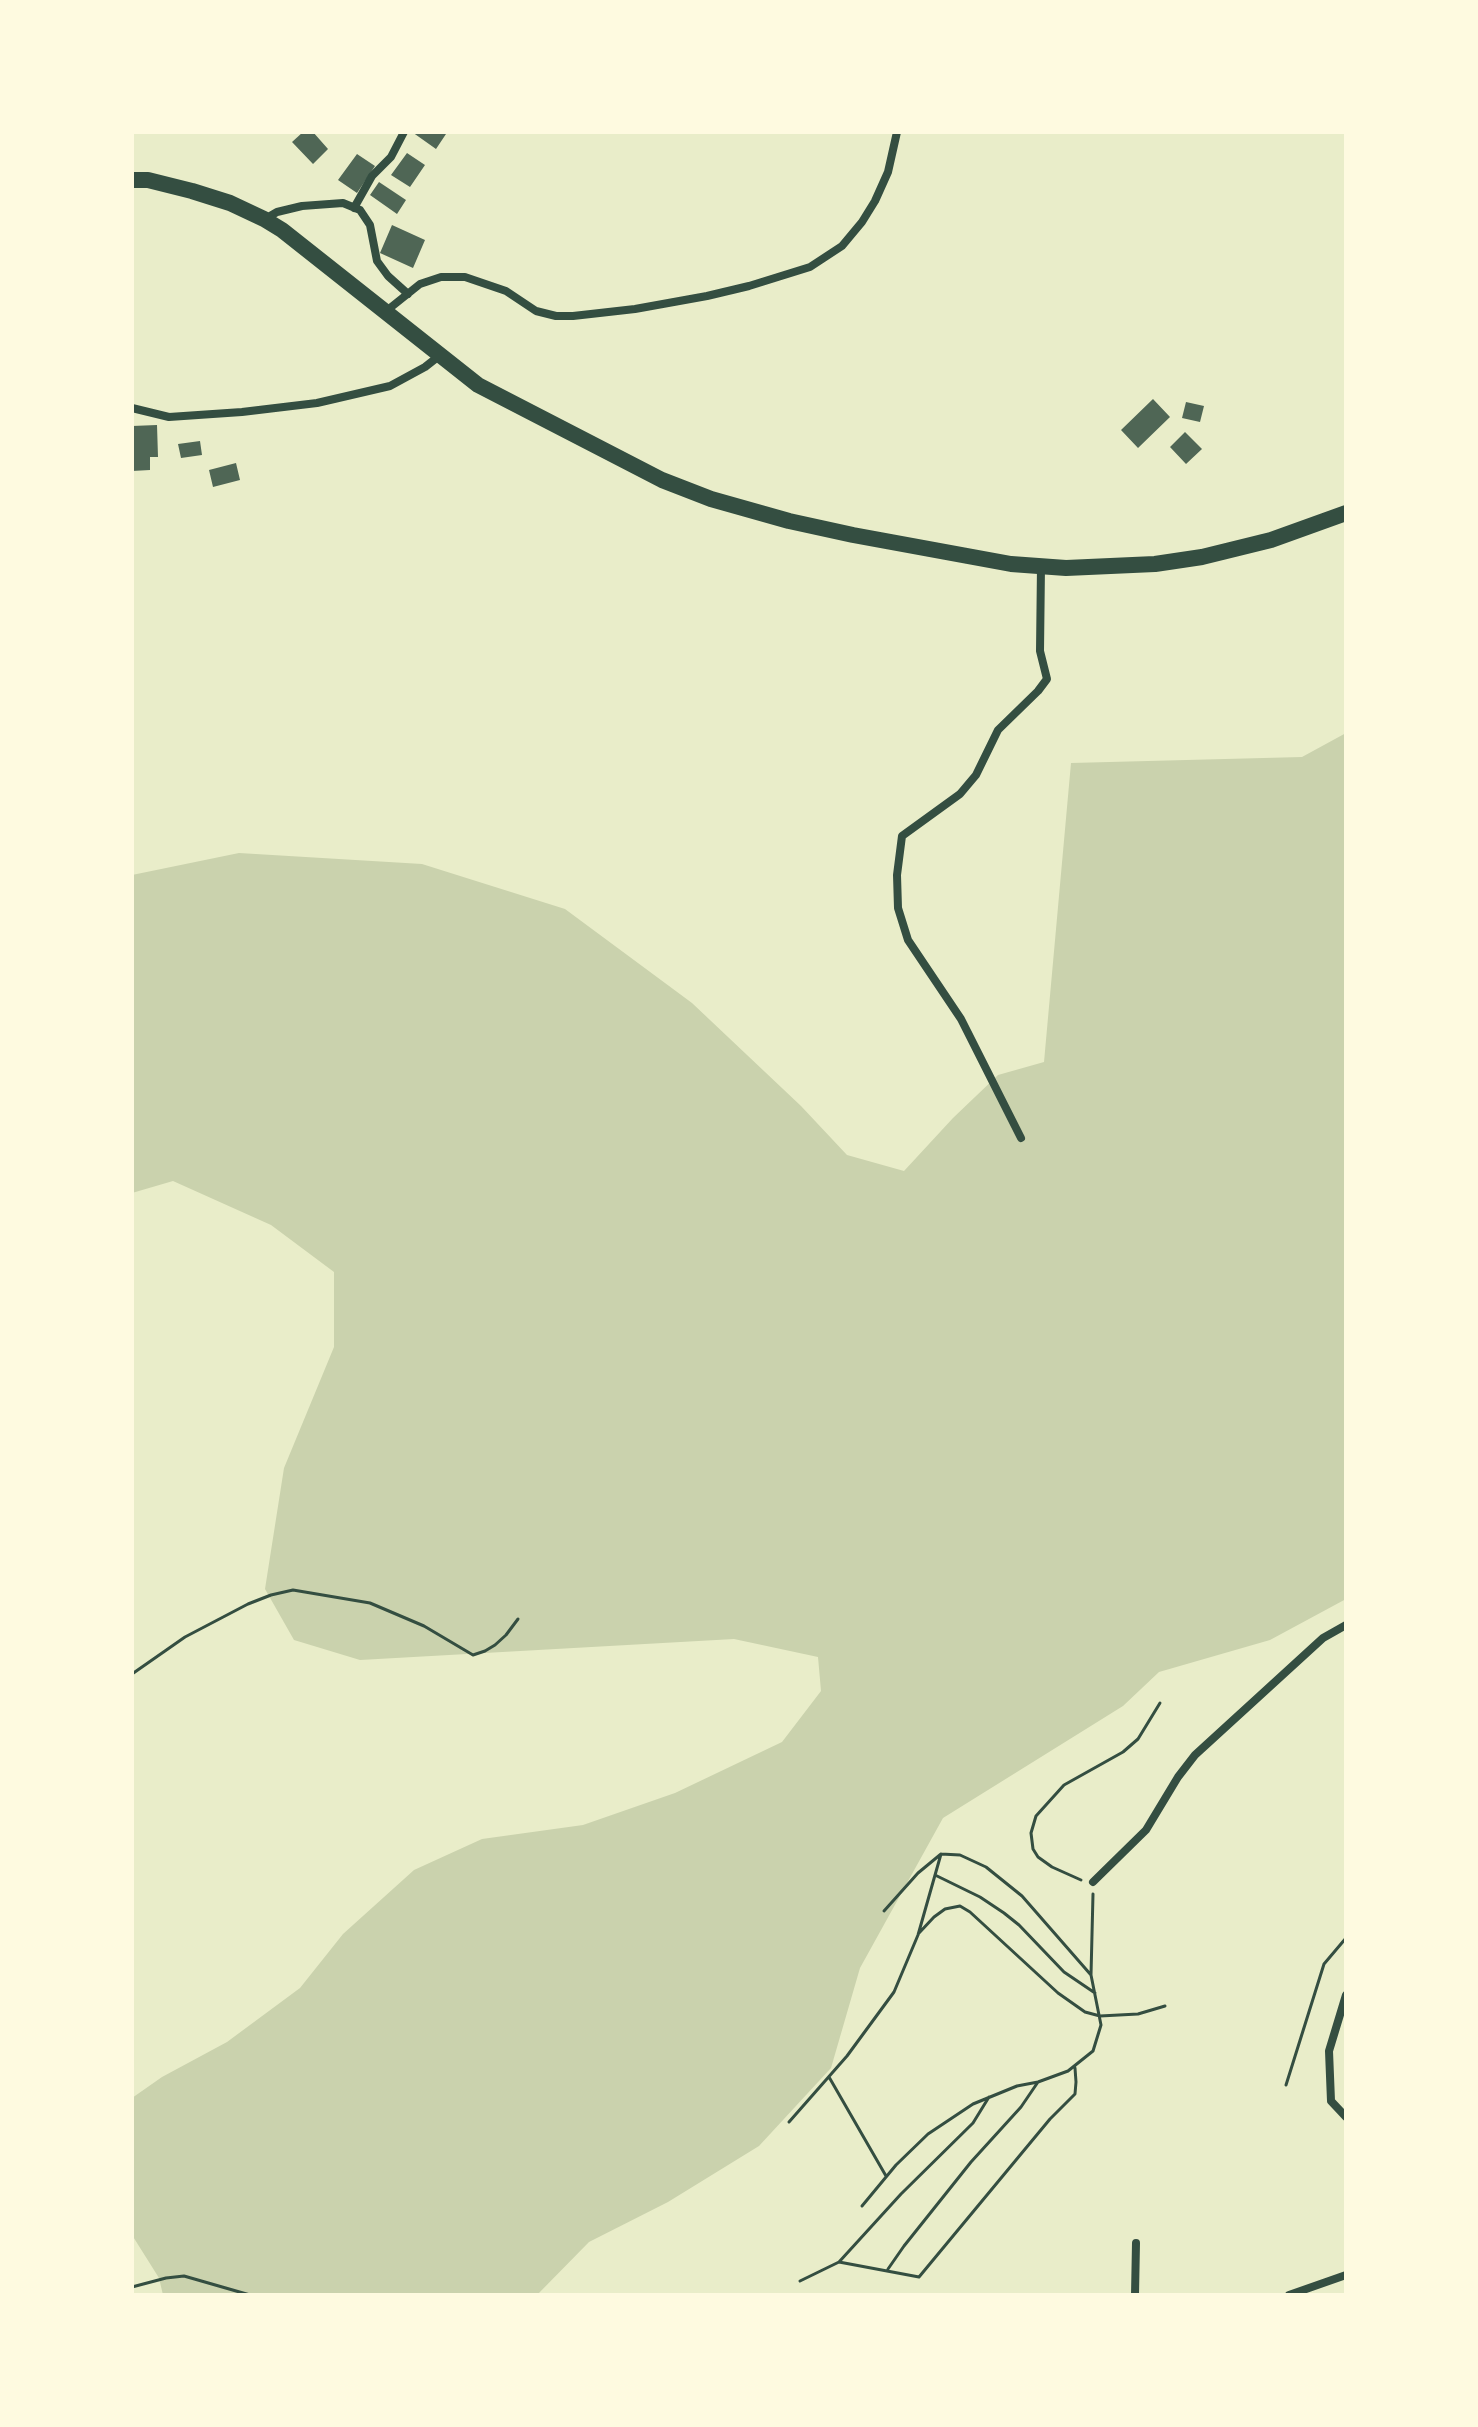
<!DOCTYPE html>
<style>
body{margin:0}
#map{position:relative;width:1478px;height:2427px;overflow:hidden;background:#e9edc9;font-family:Manrope,sans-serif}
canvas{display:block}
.frame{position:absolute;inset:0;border:134px solid #fefae0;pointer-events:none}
</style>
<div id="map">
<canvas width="1478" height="2427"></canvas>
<div class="frame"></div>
</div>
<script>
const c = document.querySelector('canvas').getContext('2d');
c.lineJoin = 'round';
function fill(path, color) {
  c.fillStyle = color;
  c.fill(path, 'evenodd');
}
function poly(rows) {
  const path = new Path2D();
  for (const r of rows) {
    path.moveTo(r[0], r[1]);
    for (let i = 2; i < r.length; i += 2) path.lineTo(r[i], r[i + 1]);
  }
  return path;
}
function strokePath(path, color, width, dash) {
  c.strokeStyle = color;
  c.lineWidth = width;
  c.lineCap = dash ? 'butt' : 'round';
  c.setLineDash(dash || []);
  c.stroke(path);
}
fill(poly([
 [1346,733,1346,1599,1270,1640,1159,1672,1123,1706,943,1818,860,1968,831,2068,759,2146,668,2202,589,2242,537,2295,163,2295,159,2278,132,2235,132,2098,162,2077,227,2042,300,1988,343,1934,414,1870,482,1839,583,1825,675,1793,782,1742,821,1691,818,1657,734,1639,360,1660,294,1640,265,1589,284,1468,334,1347,334,1272,271,1225,173,1181,132,1193,132,875,239,853,422,864,565,909,692,1003,801,1106,847,1155,904,1171,953,1118,998,1075,1044,1062,1071,763,1302,757]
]), '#cad2ad');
fill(poly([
 [303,132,313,132,328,149,313,164,292,142],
 [412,132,444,132,446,134,436,149],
 [407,153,425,165,410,187,391,175],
 [357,154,375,166,357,193,338,180],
 [379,182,406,200,397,214,370,195],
 [392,225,425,240,413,268,380,253],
 [1153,399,1170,417,1138,448,1121,430],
 [1186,402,1204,406,1200,422,1182,418],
 [157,425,158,457,150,457,150,470,132,471,132,426],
 [1185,432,1202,449,1186,464,1170,447],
 [200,441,202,455,181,458,178,444],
 [236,463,240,480,213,487,209,470]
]), '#4f6655');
strokePath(poly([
 [132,1674,185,1637,248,1604,271,1595,293,1590,370,1603,424,1626,473,1655,485,1651,495,1645,506,1635,518,1619],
 [935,1875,980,1897,1004,1913,1019,1925,1064,1972,1095,1993],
 [1081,1880,1052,1867,1038,1857,1033,1849,1031,1833,1036,1816,1064,1785,1123,1752,1138,1739,1160,1703],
 [884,1911,918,1873,941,1854,960,1855,986,1867,1022,1896,1091,1975],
 [919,1933,934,1917,945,1909,960,1906,970,1912,1058,1993,1085,2012,1100,2016,1138,2014,1165,2006],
 [829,2077,886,2176],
 [1286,2085,1324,1964,1346,1938],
 [789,2122,847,2056,894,1992,918,1935,941,1854],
 [862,2206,896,2165,928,2134,973,2104,1017,2086,1038,2082,1068,2071,1093,2051,1101,2025,1091,1975,1093,1894],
 [839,2262,919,2277,1050,2119,1075,2094,1076,2082,1075,2068],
 [888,2269,904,2246,971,2162,1021,2107,1038,2082],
 [800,2281,839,2262,901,2194,973,2123,989,2097],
 [132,2287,166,2278,184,2276,250,2295]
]), '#344e41', 3);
strokePath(poly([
 [354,208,372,176,391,157,404,132],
 [265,219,277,212,302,206,343,203,360,210,370,225,377,261,388,276,408,294],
 [385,312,420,284,441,277,465,277,506,291,536,311,556,316,573,316,635,309,707,296,749,286,810,267,842,246,862,222,875,201,888,172,897,132],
 [132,408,169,417,242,412,317,403,390,386,425,367,439,356],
 [1021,1138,961,1019,908,940,898,908,897,875,902,836,960,794,976,775,998,730,1038,691,1047,679,1040,651,1041,566],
 [1093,1882,1146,1830,1178,1777,1195,1755,1323,1638,1346,1625],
 [1346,1995,1329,2051,1331,2101,1346,2117],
 [1135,2295,1136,2243],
 [1289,2295,1346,2275]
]), '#344e41', 8);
strokePath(poly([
 [132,180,148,180,192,191,230,203,264,219,282,230,478,385,662,480,711,499,789,521,853,535,1011,564,1066,568,1155,564,1202,557,1271,540,1346,513]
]), '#344e41', 16);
</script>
